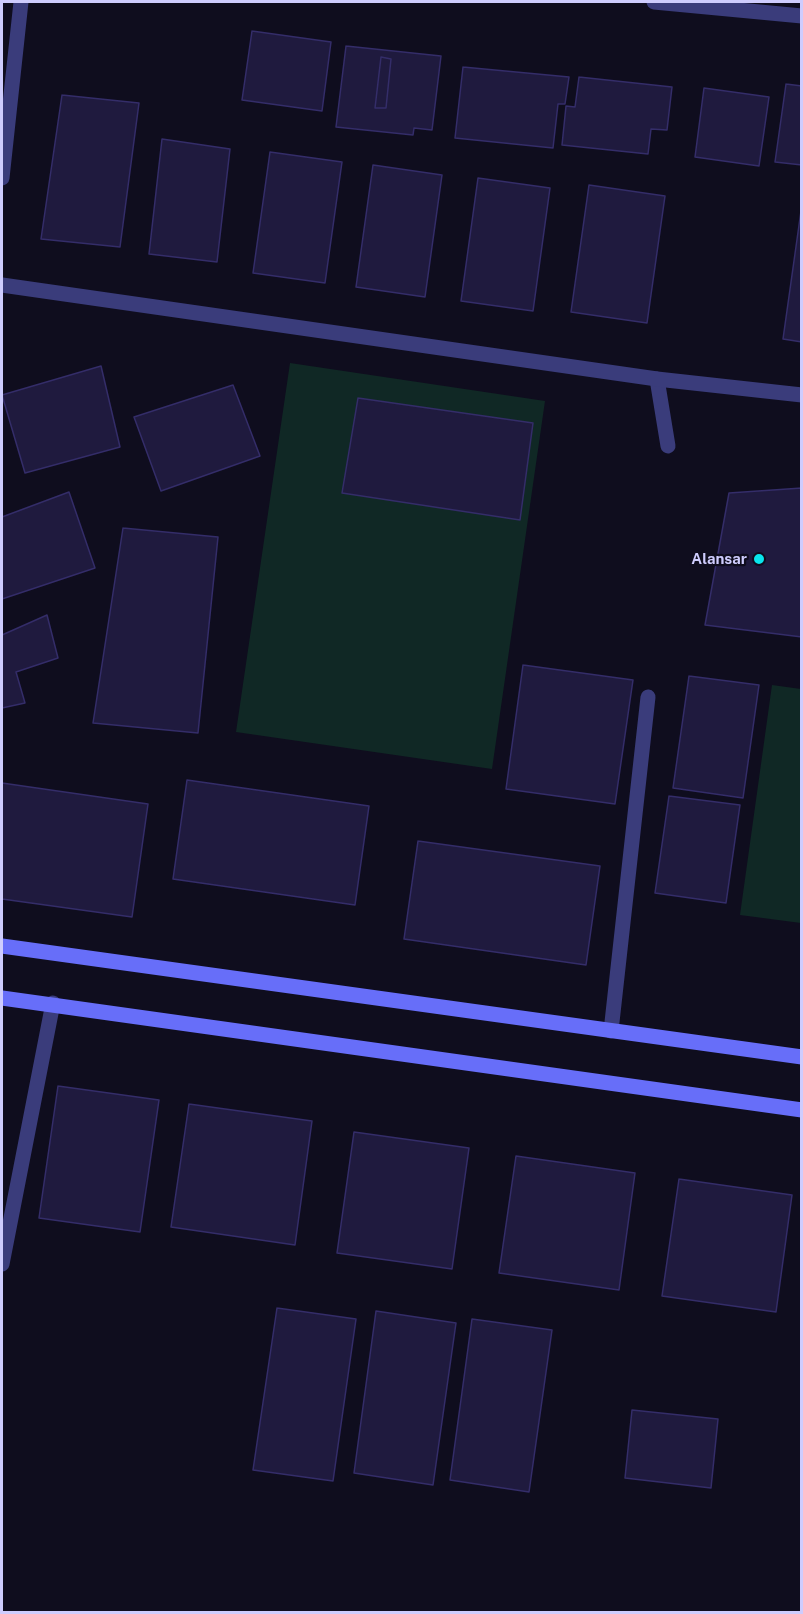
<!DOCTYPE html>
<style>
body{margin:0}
#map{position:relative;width:803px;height:1614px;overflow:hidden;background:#0f0d1e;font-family:"Public Sans",sans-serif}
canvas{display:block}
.frame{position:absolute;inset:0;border:3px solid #ceccfd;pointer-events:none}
</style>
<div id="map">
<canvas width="803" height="1614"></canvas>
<div class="frame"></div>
</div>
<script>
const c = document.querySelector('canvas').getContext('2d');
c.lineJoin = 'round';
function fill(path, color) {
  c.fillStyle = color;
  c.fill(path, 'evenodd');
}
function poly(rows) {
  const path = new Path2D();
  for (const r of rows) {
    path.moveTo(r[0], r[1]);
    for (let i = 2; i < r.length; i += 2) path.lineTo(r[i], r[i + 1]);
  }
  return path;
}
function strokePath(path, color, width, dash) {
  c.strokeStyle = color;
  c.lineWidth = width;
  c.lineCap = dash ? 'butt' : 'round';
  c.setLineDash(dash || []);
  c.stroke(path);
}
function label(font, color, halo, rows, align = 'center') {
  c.font = font + ' "Public Sans",sans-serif';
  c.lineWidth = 4.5;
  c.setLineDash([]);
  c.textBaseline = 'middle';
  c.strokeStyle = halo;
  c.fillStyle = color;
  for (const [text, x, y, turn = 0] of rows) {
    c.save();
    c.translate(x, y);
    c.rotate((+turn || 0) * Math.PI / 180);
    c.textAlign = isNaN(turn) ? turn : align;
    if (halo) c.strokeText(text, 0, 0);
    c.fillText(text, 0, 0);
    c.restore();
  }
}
fill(poly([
 [290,363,545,401,492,769,236,732],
 [772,685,801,689,801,923,740,915]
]), '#102825');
const building = poly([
 [252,31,331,42,322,111,242,100,252,31],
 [346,46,441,56,432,130,414,128,413,135,336,127,346,46],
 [381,57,391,59,386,108,375,108,381,57],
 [381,57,391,59,386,108,375,108,381,57],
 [463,67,569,77,565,104,558,104,553,148,455,138,463,67],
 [579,77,672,87,667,130,651,129,648,154,562,145,566,106,575,107,579,77],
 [786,84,802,86,802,165,775,162,786,84],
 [704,88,769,97,759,166,695,157,704,88],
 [62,95,139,103,120,247,41,239,62,95],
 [162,139,230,149,217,262,149,254,162,139],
 [270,152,342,162,325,283,253,273,270,152],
 [373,165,442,175,425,297,356,287,373,165],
 [478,178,550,188,533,311,461,301,478,178],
 [589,185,665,196,647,323,571,312,589,185],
 [801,211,802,211,802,342,783,339,801,211],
 [101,366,120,447,25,473,2,395,101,366],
 [233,385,260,456,161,491,134,417,233,385],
 [358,398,533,423,520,520,342,493,358,398],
 [802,488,802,637,705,625,729,493,802,488],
 [69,492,95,568,2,599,2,517,69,492],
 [123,528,218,537,198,733,93,723,123,528],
 [47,615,58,658,16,672,25,703,2,708,2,635,47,615],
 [523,665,633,680,615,804,506,789,523,665],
 [689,676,759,685,743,798,673,788,689,676],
 [187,780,369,806,355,905,173,879,187,780],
 [2,783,148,804,132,917,2,899,2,783],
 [669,796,740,805,726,903,655,893,669,796],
 [418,841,600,866,586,965,404,939,418,841],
 [58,1086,159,1100,140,1232,39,1218,58,1086],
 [189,1104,312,1121,295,1245,171,1227,189,1104],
 [354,1132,469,1148,452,1269,337,1253,354,1132],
 [516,1156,635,1173,619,1290,499,1273,516,1156],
 [679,1179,792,1195,776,1312,662,1296,679,1179],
 [277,1308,356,1319,333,1481,253,1470,277,1308],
 [376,1311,456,1323,433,1485,354,1473,376,1311],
 [472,1319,552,1330,529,1492,450,1480,472,1319],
 [632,1410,718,1419,711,1488,625,1478,632,1410]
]);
fill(building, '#1f1a3e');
strokePath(building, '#342d69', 1.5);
strokePath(poly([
 [657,379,668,446],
 [611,1031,648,697]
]), '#3a3c7b', 15);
strokePath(poly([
 [654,2,802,16],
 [2,178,21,2],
 [2,285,657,379,802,395],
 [2,1264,53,1003]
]), '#3a3c7b', 15);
strokePath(poly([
 [2,946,802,1057],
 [2,998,802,1110]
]), '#676ef9', 15);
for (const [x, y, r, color] of [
 [759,559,6,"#09e5ec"]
]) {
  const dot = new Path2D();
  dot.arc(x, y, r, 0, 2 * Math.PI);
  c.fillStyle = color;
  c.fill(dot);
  strokePath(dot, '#0f0d1e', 2);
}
label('bold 15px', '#ceccfd', '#0f0d1e', [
 ["Alansar",747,559]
], 'right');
</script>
